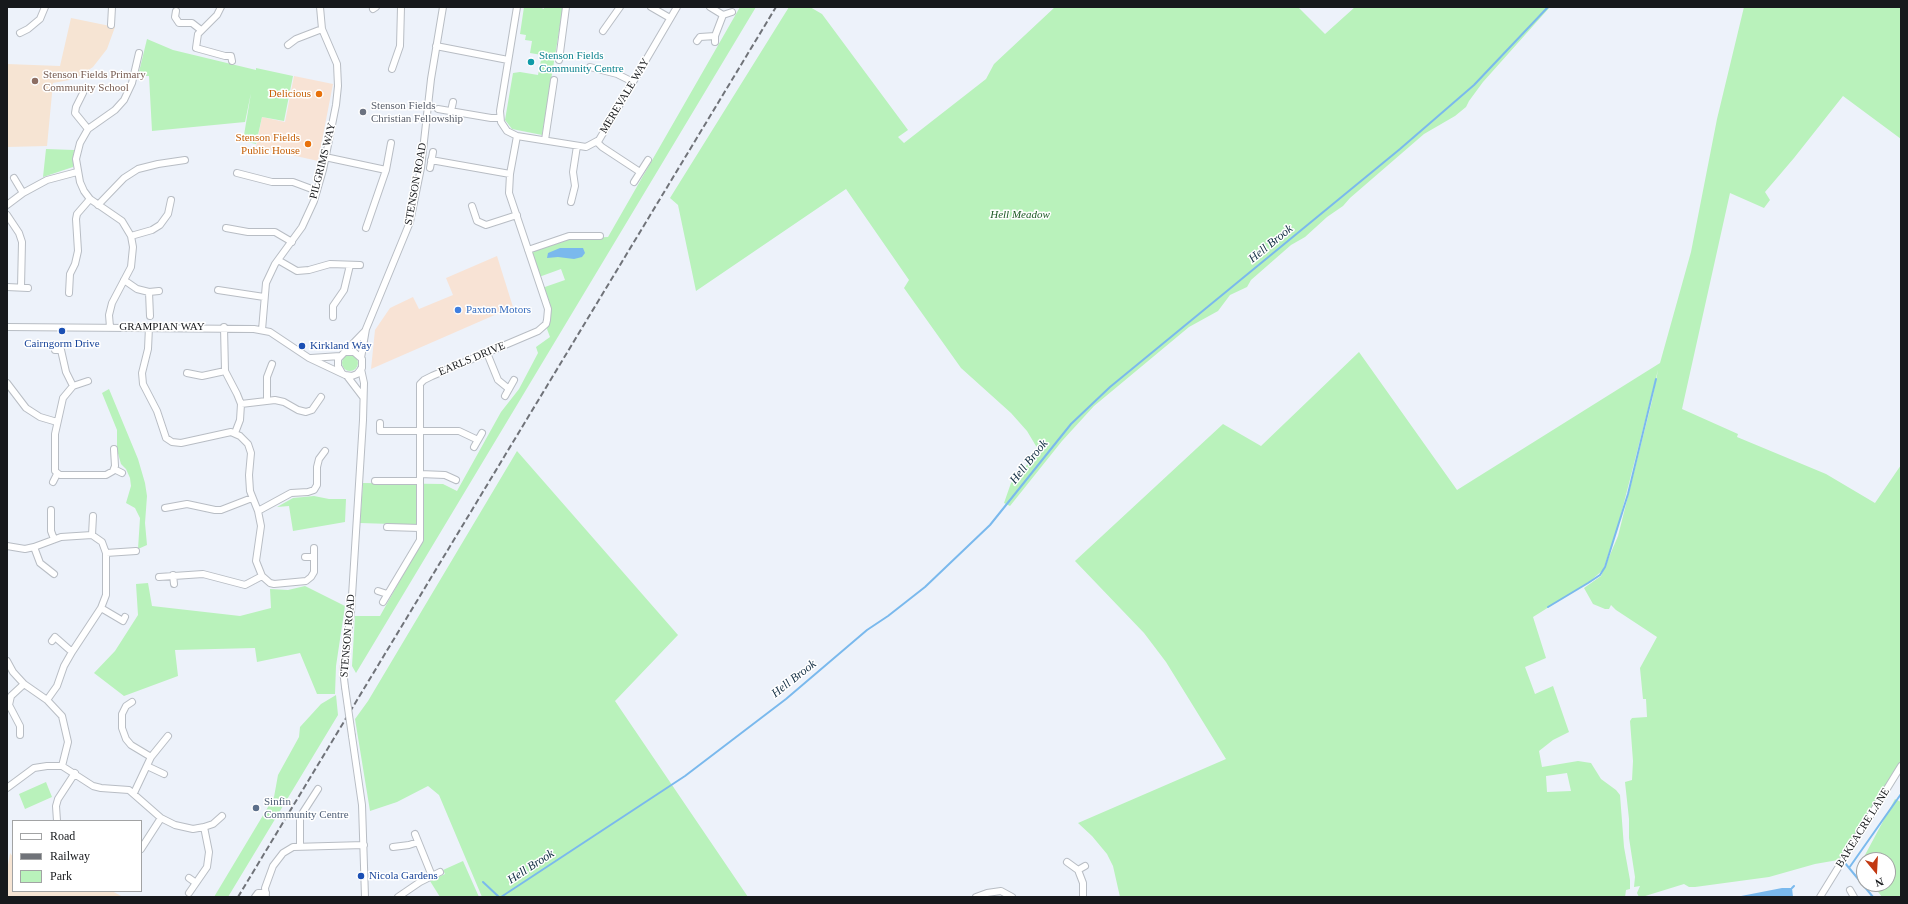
<!DOCTYPE html>
<style>
body{margin:0}
#map{position:relative;width:1908px;height:904px;overflow:hidden;background:#edf2fa;font-family:"Times New Roman",serif}
canvas{display:block}
.frame{position:absolute;inset:0;border:8px solid #17191c;pointer-events:none}
.legend{position:absolute;left:12px;top:820px;width:130px;height:72px;box-sizing:border-box;background:#fff;border:1px solid #a2a3a4;margin:0;padding:5px 7px;list-style:none;font-size:12px;color:#17191c}
.legend li{display:flex;align-items:center;gap:8px;height:20px}
.legend b{width:20px;border:1px solid #a2a3a4}
.north{position:absolute;left:1856px;top:852px;width:40px;height:40px;box-sizing:border-box;background:#fff;border:1px solid #a2a3a4;border-radius:50%;rotate:162deg;font-size:11px;font-weight:700;line-height:16px;text-align:center;color:#17191c}
.north::after{content:'';display:block;margin:auto;width:14px;height:18px;background:#c23912;clip-path:polygon(50% 0,100% 100%,50% 72%,0 100%)}
</style>
<div id="map">
<canvas width="1908" height="904"></canvas>
<div class="frame"></div>
<ul class="legend">
<li><b style="height:5px;background:#fff"></b>Road</li>
<li><b style="height:5px;background:#707379"></b>Railway</li>
<li><b style="height:11px;background:#b9f2bb"></b>Park</li>
</ul>
<div class="north">N</div>
</div>
<script>
const c = document.querySelector('canvas').getContext('2d');
c.lineJoin = 'round';
function fill(path, color) {
  c.fillStyle = color;
  c.fill(path, 'evenodd');
}
function poly(rows) {
  const path = new Path2D();
  for (const r of rows) {
    if (r.length === 3) {
      path.moveTo(r[0] + r[2], r[1]);
      path.arc(r[0], r[1], r[2], 0, 2 * Math.PI);
      continue;
    }
    path.moveTo(r[0], r[1]);
    for (let i = 2; i < r.length; i += 2) path.lineTo(r[i], r[i + 1]);
  }
  return path;
}
function strokePath(path, color, width, dash) {
  c.strokeStyle = color;
  c.lineWidth = width;
  c.lineCap = dash ? 'butt' : 'round';
  c.setLineDash(dash || []);
  c.stroke(path);
}
function label(font, color, halo, rows, align = 'center') {
  c.font = font + ' "Times New Roman",serif';
  c.lineWidth = 3;
  c.setLineDash([]);
  c.textBaseline = 'middle';
  c.strokeStyle = halo;
  c.fillStyle = color;
  for (const [text, x, y, turn = 0] of rows) {
    c.save();
    c.translate(x, y);
    c.rotate((+turn || 0) * Math.PI / 180);
    c.textAlign = isNaN(turn) ? turn : align;
    if (halo) c.strokeText(text, 0, 0);
    c.fillText(text, 0, 0);
    c.restore();
  }
}
fill(poly([
 [294,76,333,84,318,161,256,147,262,117,285,122],
 [497,256,513,307,371,369,375,330,390,308,413,297,419,309,453,295,446,278]
]), '#f8e3d5');
fill(poly([
 [71,18,115,27,107,49,93,67,75,79,53,83,47,146,7,147,7,64,60,66],
 [10,853,13,857,13,891,112,891,123,897,7,897,7,871]
]), '#f6e4d3');
fill(poly([
 [524,7,539,7,544,9,544,7,563,7,542,135,512,129,505,120,513,73,520,72,538,75,542,55,530,53,532,41,525,40,526,35,520,34],
 [740,7,756,7,356,673,352,666,355,616,380,616,422,541,422,525,360,523,363,483,443,484,457,491,501,412,519,389,538,353,536,347,550,337,547,329,550,318,550,310,542,288,565,280,561,269,539,277,530,251,569,239,608,237],
 [789,7,810,7,822,14,908,130,898,137,904,143,986,79,994,64,1055,7,1298,7,1325,34,1355,7,1550,7,1483,82,1469,101,1466,107,1455,116,1424,134,1350,198,1343,206,1327,217,1305,237,1291,245,1251,280,1247,287,1230,295,1218,311,1189,327,1094,406,1062,441,1010,506,1004,503,1011,483,1039,451,1027,431,1011,413,961,368,904,288,909,280,846,189,696,291,678,205,670,198],
 [1744,7,1901,7,1901,139,1843,96,1794,158,1765,192,1770,200,1764,208,1730,193,1682,409,1738,434,1737,437,1826,474,1875,503,1901,465,1901,767,1845,857,1841,856,1838,860,1815,864,1769,877,1695,887,1689,887,1684,884,1642,897,1639,897,1637,893,1640,886,1634,887,1635,877,1629,838,1629,819,1625,782,1632,780,1633,761,1630,721,1632,718,1647,717,1646,699,1643,699,1640,668,1657,637,1616,610,1611,605,1609,609,1605,609,1593,604,1584,588,1601,576,1618,536,1652,401,1658,370,1618,526,1603,570,1589,582,1533,617,1546,658,1525,667,1535,694,1553,686,1569,732,1553,740,1539,751,1542,767,1578,761,1591,763,1601,779,1616,790,1620,795,1624,847,1630,880,1630,889,1626,890,1625,897,1120,897,1113,866,1107,854,1092,836,1078,823,1226,759,1166,662,1144,633,1075,561,1223,424,1261,446,1359,352,1457,490,1660,363,1691,252,1717,119],
 [1567,773,1571,791,1547,792,1546,776],
 [147,39,173,50,256,70,256,68,293,76,284,121,262,117,256,144,243,141,251,93,245,122,152,131,149,76,138,76],
 [46,149,74,150,73,167,43,177],
 [350,363,8],
 [109,389,138,459,145,483,147,496,145,523,147,545,138,549,140,518,135,508,126,503,131,486,130,478,126,469,121,464,117,450,117,430,102,393],
 [517,451,678,635,615,701,748,897,482,897,439,795,428,786,397,802,370,811,355,719,368,701],
 [314,496,329,499,346,499,345,522,293,531,289,506,277,507,293,498],
 [148,583,152,606,240,616,271,608,270,589,288,590,305,586,345,606,336,666,335,694,317,694,300,653,257,662,255,648,175,650,178,676,124,696,94,673,115,651,138,615,136,584],
 [336,695,338,715,228,897,214,897,274,797,278,775,299,737,300,727,321,704],
 [46,782,52,797,25,809,19,794],
 [1895,799,1901,802,1901,897,1882,897,1872,884,1888,884,1888,860,1864,860,1864,875,1858,868],
 [463,861,479,897,440,897,430,881,445,874,443,870]
]), '#b9f2bb');
fill(poly([
 [560,248,583,248,585,253,582,257,574,259,558,257,547,258,548,253],
 [1782,888,1792,888,1793,897,1736,897]
]), '#7ab9ed');
strokePath(poly([
 [1548,607,1588,583,1600,575,1605,567,1628,494,1656,379],
 [1845,863,1873,897],
 [1849,868,1901,794],
 [483,882,499,897],
 [1792,888,1794,886],
 [501,897,685,776,786,699,867,630,888,616,925,587,990,525,1071,424,1110,387,1400,149,1474,85,1548,7]
]), '#7ab9ed', 2);
const minor = poly([
 [221,7,217,15,198,34,196,48,225,56,231,56,232,61],
 [517,7,500,111,501,122,507,131,517,136,586,147,599,140,677,7],
 [651,7,670,18],
 [710,7,723,15,732,12],
 [373,9,376,7],
 [176,11,175,17,179,23,192,23,201,30],
 [111,25,112,7],
 [603,31,620,7],
 [20,33,28,29,40,19,45,7],
 [697,41,700,37,715,36],
 [715,42,715,36,723,15],
 [288,45,296,39,322,29],
 [436,46,508,60],
 [559,60,566,7],
 [590,67,617,74,633,82],
 [392,69,400,46,401,7],
 [83,93,76,107,75,113,88,129],
 [438,109,491,118,499,118],
 [451,111,453,102],
 [545,140,554,80],
 [597,142,602,147,640,172],
 [325,157,386,170,366,228],
 [431,160,510,174],
 [430,168,433,152],
 [386,170,391,143],
 [237,173,272,182,293,182,317,191],
 [14,178,23,193],
 [634,182,648,160],
 [571,202,575,186,573,172,577,146],
 [7,205,23,193,47,180,77,172],
 [98,205,124,178,138,169,158,164,185,160],
 [472,206,477,221,486,225,517,215],
 [7,215,19,233,22,242,21,287],
 [226,228,248,232,275,232,292,242],
 [131,236,152,230,160,225,168,214,171,200],
 [528,250,569,236,600,236],
 [278,260,297,271,309,270,330,264,360,265],
 [124,280,137,289,149,292,150,316],
 [7,287,28,288],
 [218,290,264,297],
 [149,292,159,291],
 [69,293,70,274,75,264,78,251,76,219,77,214,90,199],
 [333,317,333,306,344,290,350,265],
 [7,327,254,329,270,332,309,358,345,375,352,376,357,374,362,368,362,359,354,352,345,352],
 [110,327,109,315,112,303,131,267,133,247,131,236,122,221,90,199,84,191,80,182,76,159,80,143,88,129,115,110,124,100,132,83,139,53],
 [149,327,148,349,142,373,143,384,157,411,166,438,172,442,181,443,231,432,240,436,248,444,251,453,249,475,250,491,258,511,261,526,256,561,262,576,270,583,274,584,306,581,311,577,314,572,314,548],
 [224,327,225,371,237,394,241,404,240,420,235,433],
 [262,330,266,283,275,264,302,227,314,201,323,170,336,105,338,86,337,64,322,29,320,7],
 [55,350,61,350,66,372,73,386],
 [487,353,498,380,509,389],
 [311,358,340,356],
 [361,358,366,329,410,222,421,168,431,79,443,7],
 [187,373,202,376,225,371],
 [342,373,338,366,338,359,365,331],
 [347,376,363,397],
 [88,381,73,386,63,398,55,434,55,471,60,475,106,475,113,471,115,466,114,449],
 [7,383,26,408,40,417,57,422],
 [505,396,514,380],
 [267,401,267,377,272,364],
 [241,404,275,400,284,402,298,410,306,412,312,410,321,397],
 [380,423,380,431,459,431,478,440],
 [474,447,482,433],
 [114,469,122,473],
 [420,474,445,475,456,480],
 [375,481,420,481],
 [53,482,57,474],
 [165,508,187,504,215,510,221,510,252,498],
 [51,510,51,531,54,539],
 [258,511,291,493,308,492,314,490,317,485,317,467,319,459,325,451],
 [387,527,420,528],
 [92,535,93,516],
 [7,546,25,549,34,547,61,537,92,535,102,542,106,553,106,595,101,608,72,652,64,666,57,686,47,700],
 [34,547,40,563,54,574],
 [106,553,136,551],
 [305,557,314,557],
 [173,575,174,584],
 [159,577,203,574,245,585,262,576],
 [378,591,387,594],
 [383,602,420,540,420,384,424,380,432,376,538,331,546,324,547,320,548,309,509,193,510,174,517,136],
 [101,608,123,621,125,617],
 [52,641,55,637,72,652],
 [7,661,13,672,24,684,47,700,62,716,68,742,62,766],
 [345,687,343,670,351,612,363,420,364,383,361,369],
 [132,702,126,706,122,714,122,728,126,739,131,745,151,757],
 [20,735,20,726,9,705,11,696,24,684],
 [352,736,362,805,365,897],
 [147,766,164,774],
 [7,788,34,768,47,766,62,766,93,786,101,788,129,790,161,818,175,825,193,829,204,827,213,824,222,816],
 [134,793,151,757,168,736],
 [57,821,56,806,58,799,75,773],
 [415,834,432,876],
 [300,845,300,817,318,789],
 [393,847,409,845,418,842],
 [141,849,161,818],
 [1067,862,1078,870,1083,883,1083,897],
 [1078,870,1085,866],
 [189,878,196,883],
 [1850,890,1854,897],
 [189,893,207,867,209,852,204,827],
 [255,897,258,893,266,893],
 [266,897,265,888,273,866,283,853,293,847,364,845],
 [398,897,420,882,440,872],
 [976,897,987,893,1001,891,1012,897],
 [1820,897,1901,766]
]);
strokePath(minor, '#b8bdc4', 8);
strokePath(minor, '#fff', 6);
strokePath(poly([
 [238,897,776,7]
]), '#707379', 2, [6, 3]);
const minorBridge = poly([
 [345,687,352,736]
]);
strokePath(minorBridge, '#b8bdc4', 8, []);
strokePath(minorBridge, '#fff', 6);
for (const [x, y, r, color] of [
 [531,62,4,"#0f9aa8"],
 [35,81,4,"#8d6e63"],
 [319,94,4,"#e8710a"],
 [363,112,4,"#6b7280"],
 [308,144,4,"#e8710a"],
 [458,310,4,"#3f7fe0"],
 [62,331,4,"#1a4fb4"],
 [302,346,4,"#1a4fb4"],
 [256,808,4,"#5c6f8a"],
 [361,876,4,"#1a4fb4"]
]) {
  const dot = new Path2D();
  dot.arc(x, y, r, 0, 2 * Math.PI);
  c.fillStyle = color;
  c.fill(dot);
  strokePath(dot, '#fff', 1.5);
}
label('11px', '#0d838f', '#fff', [
 ["Stenson Fields",539,56],
 ["Community Centre",539,69]
], 'left');
label('11px', '#785e54', '#fff', [
 ["Stenson Fields Primary",43,75],
 ["Community School",43,88]
], 'left');
label('11px', '#c56008', '#fff', [
 ["Delicious",311,94],
 ["Stenson Fields",300,138],
 ["Public House",300,151]
], 'right');
label('11px', '#17191c', '#fff', [
 ["MEREVALE WAY",625,96,-59],
 ["PILGRIMS WAY",323,161,-76],
 ["STENSON ROAD",416,184,-80],
 ["GRAMPIAN WAY",162,327],
 ["EARLS DRIVE",472,359,-23],
 ["STENSON ROAD",348,636,-85],
 ["BAKEACRE LANE",1863,828,-58]
]);
label('11px', '#5b616d', '#fff', [
 ["Stenson Fields",371,106],
 ["Christian Fellowship",371,119]
], 'left');
label('italic 11px', '#1d5925', '#fff', [
 ["Hell Meadow",1020,215]
]);
label('11px', '#366cbe', '#fff', [
 ["Paxton Motors",466,310]
], 'left');
label('11px', '#164399', '#fff', [
 ["Cairngorm Drive",62,344,"center"],
 ["Kirkland Way",310,346],
 ["Nicola Gardens",369,876]
], 'left');
label('11px', '#4e5e75', '#fff', [
 ["Sinfin",264,802],
 ["Community Centre",264,815]
], 'left');
label('italic 12px', '#112d42', '#fff', [
 ["Hell Brook",1271,244,-39],
 ["Hell Brook",1029,462,-51],
 ["Hell Brook",794,679,-38],
 ["Hell Brook",531,867,-33]
]);
</script>
